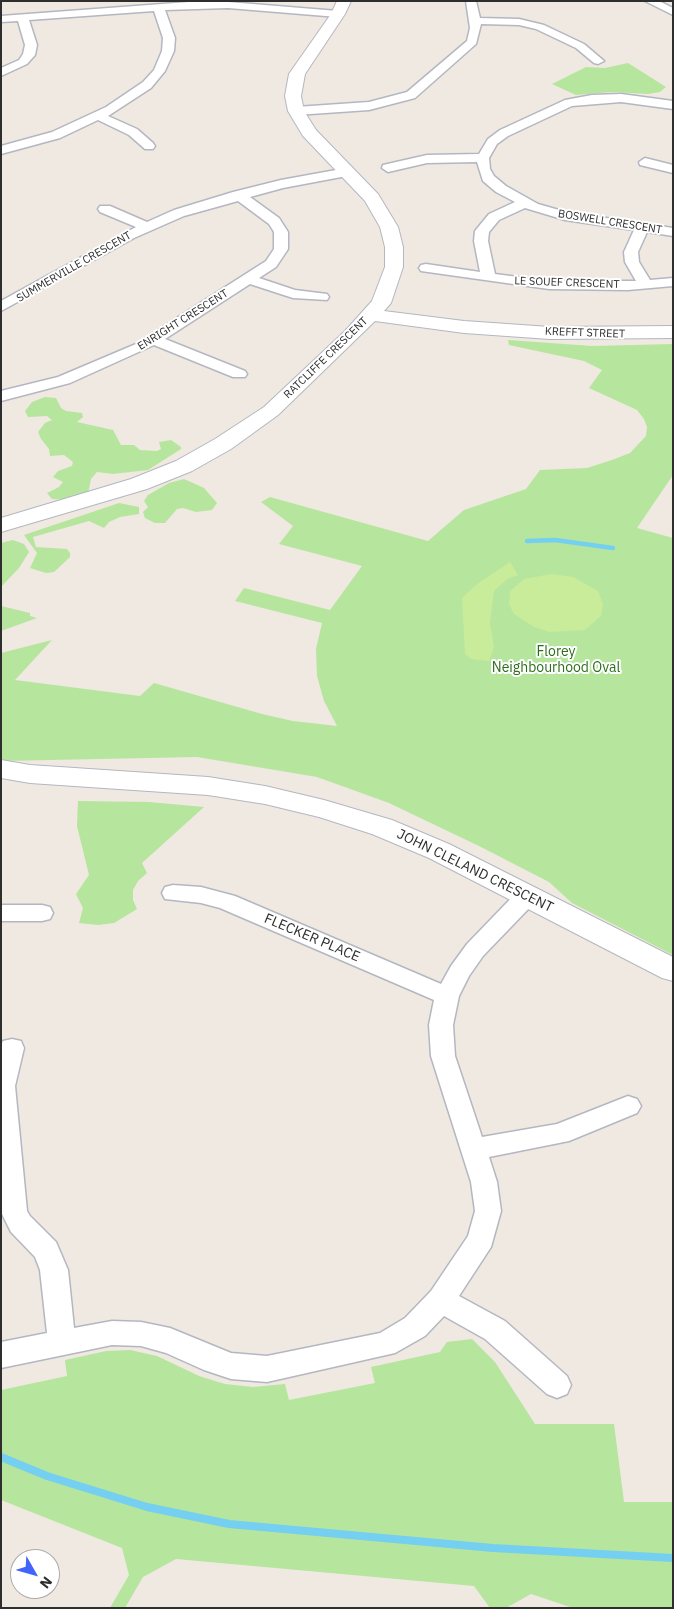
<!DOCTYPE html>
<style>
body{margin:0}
#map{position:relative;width:674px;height:1609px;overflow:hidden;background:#efe9e1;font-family:"IBM Plex Sans",sans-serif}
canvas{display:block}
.frame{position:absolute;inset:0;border:2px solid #2e2e2e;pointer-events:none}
.north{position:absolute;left:10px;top:1549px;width:50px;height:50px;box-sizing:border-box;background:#fff;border:1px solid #ababab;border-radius:50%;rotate:128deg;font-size:14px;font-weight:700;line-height:20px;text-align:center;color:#2e2e2e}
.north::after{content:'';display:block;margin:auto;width:18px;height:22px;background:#4264fb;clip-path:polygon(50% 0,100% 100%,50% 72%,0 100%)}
</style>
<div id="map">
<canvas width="674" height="1609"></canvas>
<div class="frame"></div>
<div class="north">N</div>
</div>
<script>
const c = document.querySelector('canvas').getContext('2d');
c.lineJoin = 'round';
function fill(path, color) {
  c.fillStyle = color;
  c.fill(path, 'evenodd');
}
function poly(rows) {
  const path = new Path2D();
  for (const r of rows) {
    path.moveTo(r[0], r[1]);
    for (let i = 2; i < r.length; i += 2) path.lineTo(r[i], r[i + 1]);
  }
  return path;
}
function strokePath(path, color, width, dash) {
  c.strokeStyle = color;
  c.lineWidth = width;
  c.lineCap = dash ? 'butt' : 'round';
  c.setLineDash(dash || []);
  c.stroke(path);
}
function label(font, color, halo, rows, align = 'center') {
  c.font = font + ' "IBM Plex Sans",sans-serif';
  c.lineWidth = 4;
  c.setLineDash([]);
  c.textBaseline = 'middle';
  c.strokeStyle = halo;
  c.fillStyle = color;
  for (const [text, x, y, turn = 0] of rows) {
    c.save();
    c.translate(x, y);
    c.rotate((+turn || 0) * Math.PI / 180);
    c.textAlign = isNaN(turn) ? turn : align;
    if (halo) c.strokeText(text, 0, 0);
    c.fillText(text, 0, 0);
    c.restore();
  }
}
fill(poly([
 [628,63,666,87,660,92,648,94,611,92,576,95,552,84,586,67,605,68],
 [508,340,592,346,673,344,673,475,637,528,673,538,673,955,572,903,549,882,481,847,389,803,317,777,197,757,1,761,1,653,52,640,15,680,140,696,154,683,262,714,293,721,337,726,324,701,317,676,316,649,322,623,235,601,244,588,330,610,362,566,279,544,293,526,261,502,270,497,428,541,464,510,526,489,540,470,587,468,612,460,630,453,646,436,647,427,644,419,637,410,589,388,602,370,584,361,509,345],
 [45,397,56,398,61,408,66,411,82,413,83,417,77,422,113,430,121,445,134,445,140,450,157,451,161,449,159,442,171,440,181,447,181,449,148,470,113,474,97,472,91,479,88,494,68,500,52,499,47,493,59,487,63,482,53,477,58,471,72,466,73,462,64,455,50,456,49,449,41,439,38,432,45,423,52,420,47,416,28,417,25,411,32,402],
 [184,479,204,488,217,503,212,510,196,512,183,508,177,509,165,523,155,523,145,518,143,512,148,507,144,501,148,495,169,483],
 [119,503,139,507,139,514,120,517,109,522,104,528,89,521,33,537,36,547,67,549,70,553,70,557,54,572,46,573,30,568,37,553,24,535],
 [13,540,24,544,29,552,19,568,1,587,1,543],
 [1,606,30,613,30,616,37,618,1,631],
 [78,801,149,802,204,807,142,863,147,873,138,881,133,890,133,900,137,909,114,923,98,925,79,923,83,908,76,894,89,875,77,826],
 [472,1339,495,1362,535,1424,614,1424,624,1502,673,1502,673,1608,573,1608,531,1594,506,1608,490,1608,474,1586,176,1559,143,1577,125,1608,110,1608,129,1575,122,1548,1,1500,1,1390,67,1376,65,1360,106,1351,130,1350,157,1356,199,1376,225,1384,253,1387,285,1384,289,1400,375,1383,371,1367,440,1352,447,1342]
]), '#b6e59e');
fill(poly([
 [510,562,518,575,507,579,494,591,490,623,494,647,489,661,471,659,465,654,462,598,477,584],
 [551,574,573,577,598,591,603,604,601,616,585,630,549,632,534,627,514,614,509,604,510,591,524,579]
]), '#c9ec9a');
strokePath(poly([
 [527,541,555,540,613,548]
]), '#75cff0', 4.5);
strokePath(poly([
 [1,1457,47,1476,147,1507,229,1524,493,1548,673,1558]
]), '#75cff0', 8);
const street = poly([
 [466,1,476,1,480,18,519,19,544,25,584,44,604,61,598,64,594,63,576,48,536,29,519,25,481,24,476,44,415,98,369,110,296,115,290,111,296,107,369,102,407,92,467,41,470,28,466,1],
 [645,1,659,1,673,8,673,15,645,1],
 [189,2,228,2,338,11,343,14,338,17,228,8,165,10,175,38,174,51,165,71,151,88,108,116,137,129,153,143,155,146,153,149,145,149,129,135,98,120,60,138,1,154,1,146,52,132,106,107,143,82,154,70,162,51,163,38,154,11,29,20,37,45,35,55,27,64,1,76,1,68,19,60,23,54,25,45,18,21,1,22,1,16,189,2],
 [621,94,673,101,673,109,621,102,572,106,508,136,497,144,489,158,490,169,494,176,506,186,538,204,566,212,673,228,673,236,647,232,638,252,639,262,650,280,673,278,673,286,628,290,549,289,421,271,419,268,421,265,426,264,480,272,474,241,475,231,489,214,515,202,496,192,483,181,477,162,427,163,388,172,382,168,383,165,427,155,479,154,488,139,500,130,565,100,592,95,621,94],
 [525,208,565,220,634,230,624,252,625,262,636,281,549,281,495,274,488,241,489,232,499,220,525,208],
 [645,158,673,165,673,173,640,165,639,162,645,158],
 [347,168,352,169,354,172,352,175,283,188,250,197,279,218,288,232,288,249,276,267,259,278,295,290,327,294,329,297,327,300,293,298,250,284,165,339,245,371,247,374,245,377,233,377,154,345,70,383,1,401,1,391,58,377,136,344,266,261,274,249,274,232,269,224,238,201,184,216,134,238,1,311,1,301,136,227,100,212,98,209,100,206,110,206,147,222,174,210,233,192,281,180,347,168],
 [173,885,201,887,235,896,441,984,451,966,467,944,520,889,528,887,536,889,539,895,536,901,483,956,469,976,459,996,453,1025,455,1056,482,1137,557,1124,628,1096,637,1099,641,1106,637,1113,569,1141,489,1157,497,1182,501,1211,491,1247,459,1296,505,1321,567,1376,571,1385,567,1394,557,1398,547,1394,485,1339,444,1316,425,1336,395,1353,267,1382,231,1379,204,1370,166,1353,141,1346,112,1345,1,1368,1,1342,47,1333,40,1270,35,1257,11,1232,1,1212,1,1045,3,1041,12,1039,21,1041,24,1048,15,1086,27,1211,30,1216,56,1242,68,1270,74,1328,112,1321,141,1322,170,1328,231,1353,267,1356,380,1333,405,1318,431,1291,468,1236,475,1211,471,1182,431,1056,429,1025,434,1000,220,908,201,903,165,899,162,893,165,887,173,885],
 [1,905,42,905,50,907,53,913,50,919,42,921,1,921,1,905]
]);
const secondary = poly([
 [337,1,351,1,345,14,305,74,301,96,304,111,316,130,378,194,398,227,403,247,403,267,391,303,384,311,464,321,550,327,673,326,673,338,550,339,464,333,375,321,278,415,231,449,192,471,147,489,1,532,1,518,131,479,176,461,215,439,264,407,345,331,372,301,385,267,385,247,380,227,365,201,303,136,288,111,285,96,289,74,331,14,337,1],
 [1,760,30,765,208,777,265,786,324,800,392,820,449,844,673,957,673,981,662,978,429,858,372,834,319,817,265,804,208,795,30,783,1,778,1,760]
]);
strokePath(street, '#b4b7c1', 3);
strokePath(secondary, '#b4b7c1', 2);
fill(street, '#fff');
fill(secondary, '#fff');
label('11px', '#2e2e2e', '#fff', [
 ["BOSWELL CRESCENT",610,222,9],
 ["SUMMERVILLE CRESCENT",74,267,-30],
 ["LE SOUEF CRESCENT",567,283,2],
 ["ENRIGHT CRESCENT",183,320,-32],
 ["KREFFT STREET",585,333,2],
 ["RATCLIFFE CRESCENT",326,358,-44]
]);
label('14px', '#2c6e1b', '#fff', [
 ["Florey",556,652],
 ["Neighbourhood Oval",556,668]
]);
label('14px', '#2e2e2e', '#fff', [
 ["JOHN CLELAND CRESCENT",475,871,26],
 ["FLECKER PLACE",312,938,23]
]);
</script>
